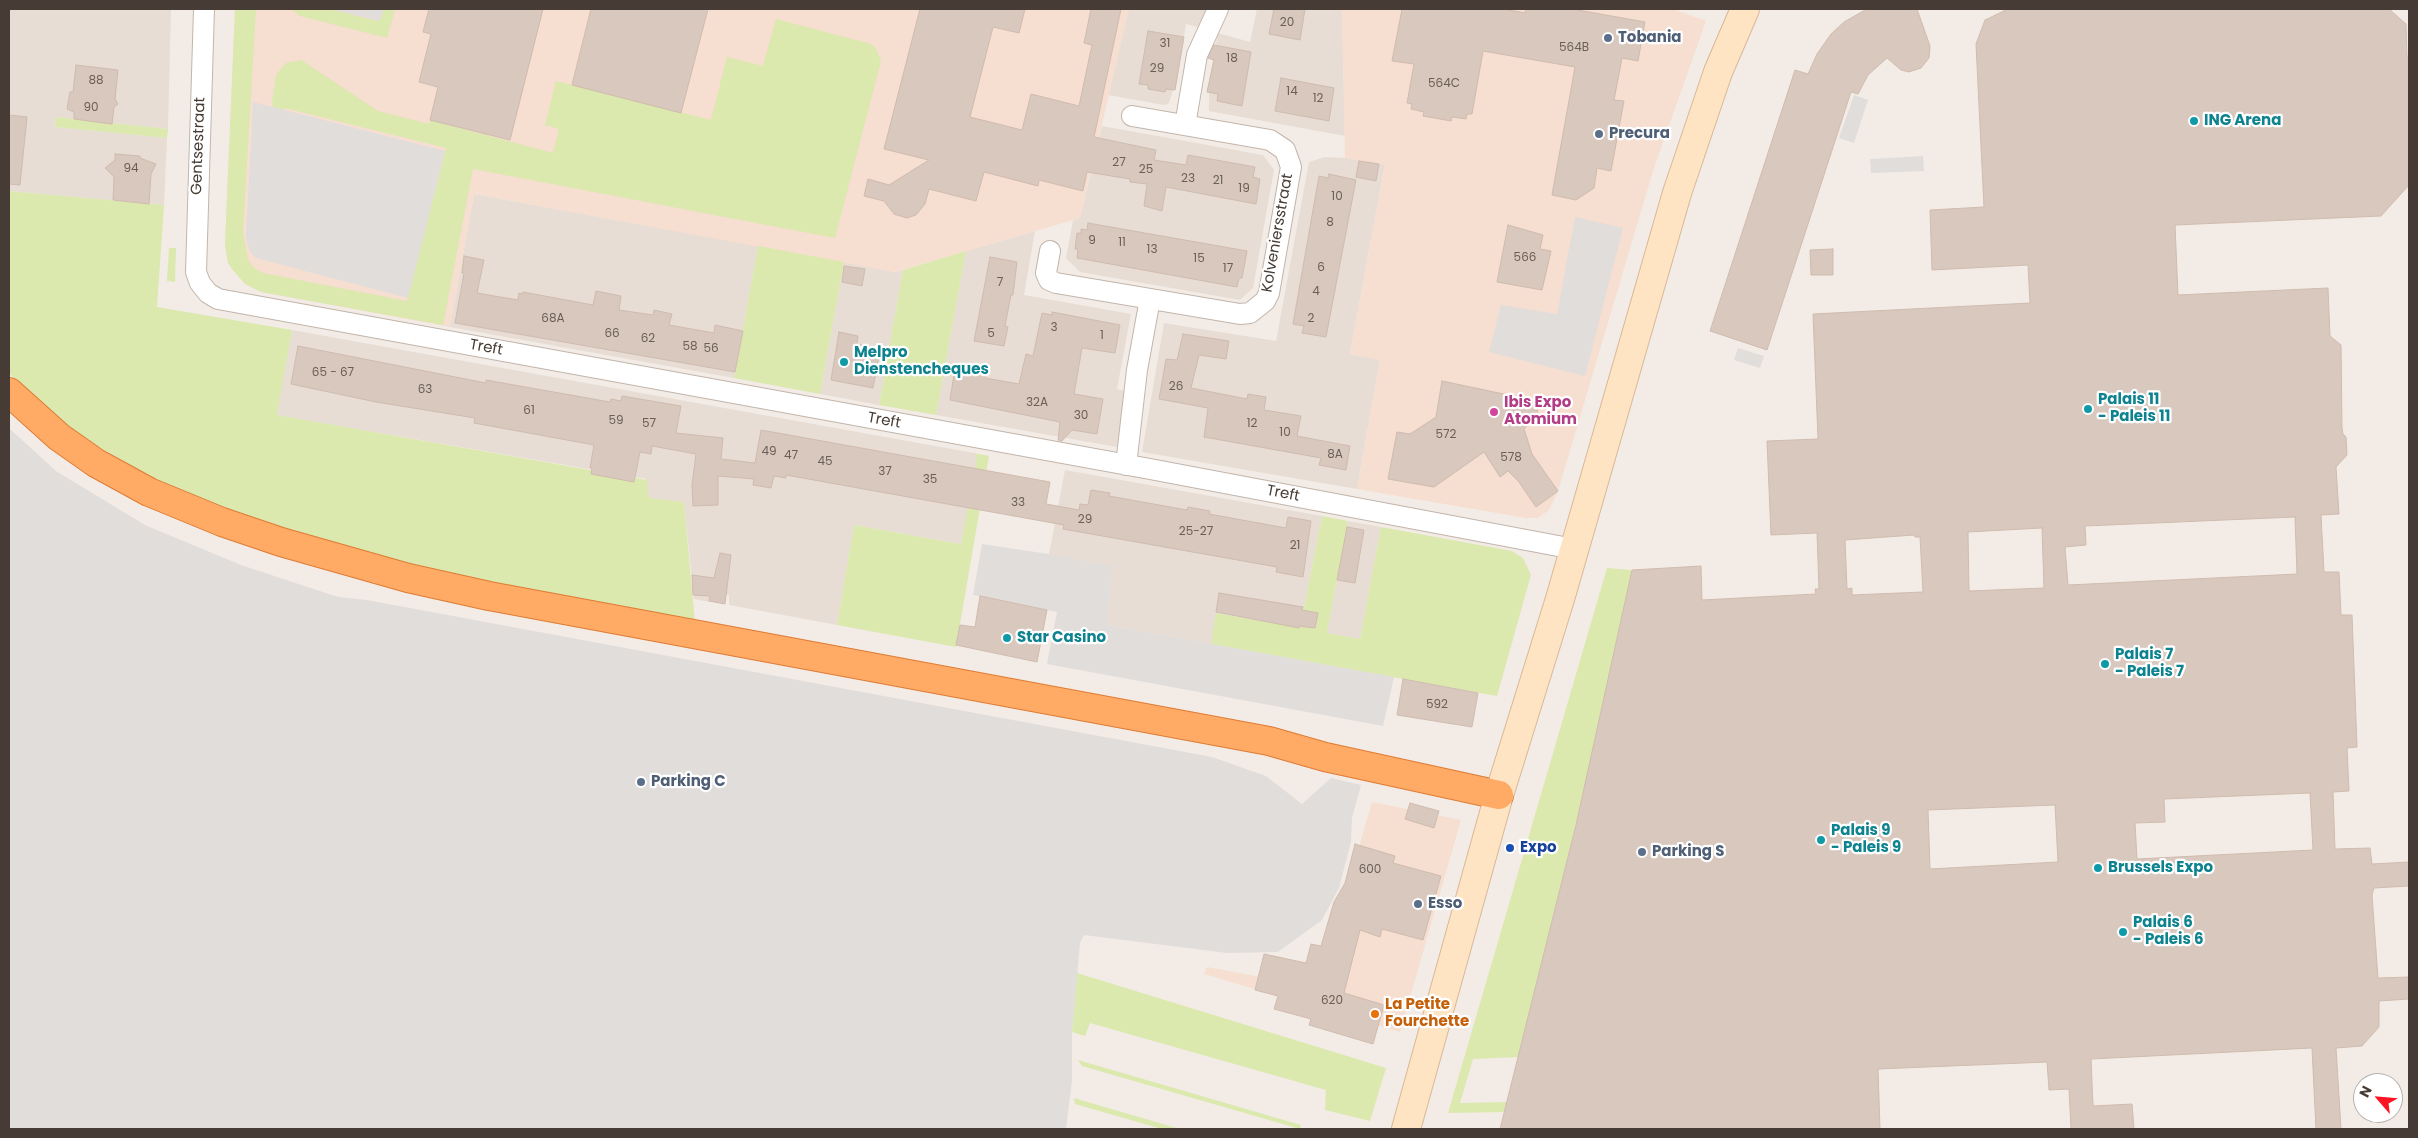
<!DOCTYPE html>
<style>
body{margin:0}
#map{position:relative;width:2418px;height:1138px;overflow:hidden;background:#f3ece6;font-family:Poppins,sans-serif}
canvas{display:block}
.frame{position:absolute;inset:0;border:10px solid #463c35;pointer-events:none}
.north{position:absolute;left:2353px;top:1073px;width:50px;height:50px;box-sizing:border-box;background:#fff;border:1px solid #b5b1ae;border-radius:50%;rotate:297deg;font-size:14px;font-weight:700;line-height:20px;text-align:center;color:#463c35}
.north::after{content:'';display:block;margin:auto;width:18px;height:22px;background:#fc1423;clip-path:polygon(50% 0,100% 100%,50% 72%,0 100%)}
</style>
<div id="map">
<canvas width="2418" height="1138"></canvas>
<div class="frame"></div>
<div class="north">N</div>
</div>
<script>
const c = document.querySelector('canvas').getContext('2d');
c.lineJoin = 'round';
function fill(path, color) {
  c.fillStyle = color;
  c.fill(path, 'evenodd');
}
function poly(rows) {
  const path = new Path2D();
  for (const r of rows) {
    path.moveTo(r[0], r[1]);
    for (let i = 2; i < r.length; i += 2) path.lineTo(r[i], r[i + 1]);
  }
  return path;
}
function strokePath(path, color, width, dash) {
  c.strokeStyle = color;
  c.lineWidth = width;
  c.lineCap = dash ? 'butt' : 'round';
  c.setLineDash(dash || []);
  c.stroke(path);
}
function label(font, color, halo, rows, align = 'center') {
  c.font = font + ' Poppins,sans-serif';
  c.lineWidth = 4.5;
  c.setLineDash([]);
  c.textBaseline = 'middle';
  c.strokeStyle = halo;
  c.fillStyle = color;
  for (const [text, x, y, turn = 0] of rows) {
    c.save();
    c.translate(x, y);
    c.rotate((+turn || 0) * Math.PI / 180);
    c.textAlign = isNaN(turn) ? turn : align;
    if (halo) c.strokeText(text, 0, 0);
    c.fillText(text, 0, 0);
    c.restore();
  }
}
fill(poly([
 [9,9,171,9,168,129,56,117,55,127,167,138,164,205,9,191],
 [1129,9,1206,9,1198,27,1186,24,1175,90,1173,90,1169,103,1164,105,1108,95],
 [1257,9,1342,9,1345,136,1209,111,1209,93,1207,92,1218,33,1250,42],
 [1102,126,1263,155,1274,170,1253,288,1240,300,1080,272,1066,258,1073,220,1080,218],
 [1325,157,1345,158,1385,164,1350,354,1380,360,1357,489,1142,452,1164,323,1276,341,1309,162],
 [474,194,758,246,734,378,450,327],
 [1035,231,1024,295,1131,314,1117,389,1125,391,1117,447,936,415,966,251],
 [844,262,895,272,903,270,879,405,820,394],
 [292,330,974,453,978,458,962,544,854,525,837,625,729,605,729,595,709,591,709,602,694,599,684,502,648,498,646,479,276,415],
 [1065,470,1322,516,1300,628,1217,613,1211,644,1107,625,1049,554],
 [1348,521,1381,527,1360,639,1327,633]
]), '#e7ddd4');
fill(poly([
 [235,9,1129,9,1080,218,895,272,474,194,450,327,261,292,245,284,232,269,228,263,225,245],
 [1342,9,1673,9,1706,21,1653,171,1558,491,1549,510,1538,518,1526,518,1357,489,1380,360,1350,354,1385,165,1345,158],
 [1372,802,1461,820,1400,1032,1204,974,1207,967,1288,982,1319,985]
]), '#f6ded0');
fill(poly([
 [235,9,256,9,243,232,248,260,254,268,263,273,407,301,446,148,285,108,281,123,274,112,272,102,276,75,286,63,301,60,378,111,429,124,430,120,553,153,559,129,545,125,556,81,711,120,727,57,763,66,776,19,871,44,876,49,881,61,835,238,473,169,443,325,261,292,245,284,232,269,228,263,225,245],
 [291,9,330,9,378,21,382,9,395,9,387,38,300,16],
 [56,117,168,129,167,138,55,127],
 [9,191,164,205,157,307,292,330,277,415,647,480,649,498,684,502,695,623,418,568,266,525,157,481,69,429,25,390,9,373],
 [758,246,844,262,820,394,734,378],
 [169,248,176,248,175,282,167,281],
 [966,251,936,415,879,405,903,270],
 [974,453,989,456,956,647,837,625,854,525,961,544,977,458],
 [1322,516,1348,521,1327,633,1360,639,1381,527,1512,551,1523,558,1531,575,1497,696,1211,644,1216,613,1300,628],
 [1607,568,1632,570,1587,778,1519,1057,1473,1059,1460,1103,1508,1102,1505,1112,1448,1113],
 [1077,973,1386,1068,1370,1121,1325,1110,1326,1090,1090,1023,1085,1036,1072,1032],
 [1078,1060,1301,1125,1300,1129,1082,1066],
 [1074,1098,1180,1129,1162,1129,1075,1104]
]), '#dbe8ae');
fill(poly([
 [330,9,384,9,380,21],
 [1854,95,1868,100,1854,143,1839,138],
 [253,102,445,151,408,298,256,258,250,252,246,237],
 [1923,156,1924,171,1871,173,1870,159],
 [1575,217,1623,228,1585,376,1489,352,1501,305,1557,314],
 [1738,348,1764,356,1760,368,1734,360],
 [9,428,56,471,145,525,241,565,338,597,367,600,1212,757,1266,776,1302,804,1331,778,1361,785,1352,818,1351,842,1339,888,1322,920,1278,952,1227,953,1084,935,1080,943,1072,1032,1072,1081,1066,1129,9,1129],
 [982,544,1049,554,1112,567,1107,625,1394,677,1383,726,1047,664,1057,612,973,595]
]), '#e1dddb');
const building = poly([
 [429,9,543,9,510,140,430,120,438,87,419,82,431,34,423,32,429,9],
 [591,9,708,9,681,113,572,85,591,9],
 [920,9,1025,9,1019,33,993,27,970,117,1022,130,1031,94,1079,106,1092,45,1084,43,1091,9,1121,9,1094,137,1156,150,1154,160,1186,165,1188,155,1255,167,1253,177,1260,179,1256,204,1166,187,1162,211,1144,206,1147,184,1130,182,1130,179,1087,172,1083,191,1039,180,1038,186,984,172,976,201,929,189,925,204,916,215,907,218,894,214,884,201,864,196,868,179,889,185,929,160,884,149,920,9],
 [1274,9,1305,9,1300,40,1269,34,1274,9],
 [1402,9,1503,9,1525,13,1526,9,1572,9,1645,22,1638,61,1622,58,1614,100,1624,101,1611,171,1597,168,1594,188,1576,200,1552,195,1575,67,1483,51,1472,114,1467,114,1466,119,1452,117,1451,121,1423,116,1424,112,1411,109,1412,104,1407,103,1414,64,1392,61,1402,9],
 [1867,9,1917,9,1930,46,1929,58,1921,68,1909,72,1901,70,1887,58,1868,75,1858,94,1851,92,1767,350,1710,331,1795,70,1808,74,1817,54,1831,34,1844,22,1867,9],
 [2008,9,2389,9,2406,24,2407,58,2409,58,2409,185,2381,216,2175,225,2178,295,2328,288,2330,336,2341,345,2342,428,2343,434,2346,437,2347,455,2336,467,2339,514,2321,515,2324,572,2339,572,2341,615,2352,615,2357,747,2347,748,2349,791,2333,792,2335,849,2370,848,2372,864,2409,862,2409,886,2374,888,2372,895,2378,978,2409,977,2409,999,2379,1001,2379,1027,2362,1046,2336,1048,2341,1129,2316,1129,2312,1048,2091,1059,2093,1106,2132,1104,2134,1129,2071,1129,2069,1089,2049,1090,2047,1062,1878,1069,1880,1129,1500,1129,1576,825,1632,570,1701,566,1702,600,1816,594,1815,589,1819,589,1817,533,1771,535,1767,441,1818,439,1813,314,2030,303,2028,265,1932,270,1930,210,1984,207,1976,44,1985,20,2008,9],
 [2295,517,2297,574,2068,585,2065,547,2086,545,2085,526,2295,517],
 [2042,528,2044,588,1969,591,1968,532,2042,528],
 [1914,535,1915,537,1920,537,1923,592,1852,595,1852,588,1847,589,1845,540,1914,535],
 [2310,793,2313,850,2137,859,2135,823,2165,822,2164,799,2310,793],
 [2055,805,2058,862,1930,869,1928,810,2055,805],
 [1148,31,1184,37,1175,90,1166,89,1165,92,1148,89,1148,85,1139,84,1148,31],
 [1214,45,1251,52,1242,106,1217,101,1218,94,1207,92,1214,60,1208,58,1214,45],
 [76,65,118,70,115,99,118,104,114,107,112,124,74,119,74,112,67,109,70,92,73,92,76,65],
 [1281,78,1334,88,1329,121,1275,111,1281,78],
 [9,115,27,117,20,185,9,184,9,115],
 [115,154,140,156,140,158,156,164,151,174,149,204,113,200,114,177,105,168,115,160,115,154],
 [1359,161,1379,164,1376,181,1356,177,1359,161],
 [1329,174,1356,180,1326,337,1302,333,1304,326,1293,324,1319,176,1328,178,1329,174],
 [1088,223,1247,251,1242,278,1239,278,1237,287,1077,258,1078,249,1075,249,1077,233,1081,233,1081,229,1087,230,1088,223],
 [1508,225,1543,235,1540,249,1551,251,1542,290,1497,282,1508,225],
 [1833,249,1833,275,1811,275,1810,250,1833,249],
 [464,256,484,260,477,293,518,300,519,293,523,294,523,292,593,305,596,291,621,296,619,310,653,315,654,310,672,314,669,325,714,333,715,325,743,331,735,372,455,323,464,273,462,273,464,256],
 [990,257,1017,262,1013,295,1011,295,1005,326,1008,327,1004,346,974,341,990,257],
 [844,266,865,269,862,286,842,282,844,266],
 [1052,312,1120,325,1115,353,1082,348,1074,394,1103,399,1097,434,1072,430,1062,441,1058,440,1060,422,950,400,955,368,986,374,985,378,1019,384,1026,354,1033,356,1042,313,1052,315,1052,312],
 [839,332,858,336,857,344,880,349,873,388,831,380,839,332],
 [1183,334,1229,341,1226,359,1199,355,1191,388,1247,399,1248,394,1266,397,1264,410,1301,416,1297,436,1350,446,1346,470,1319,465,1321,458,1204,437,1208,408,1159,399,1166,359,1177,360,1183,334],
 [298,346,486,383,486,380,610,402,611,399,621,401,622,396,681,406,676,433,723,438,721,459,755,463,761,430,1050,482,1046,504,1079,510,1080,504,1088,505,1091,490,1110,493,1109,496,1187,510,1188,507,1210,511,1209,514,1286,528,1288,517,1311,521,1303,577,1276,572,1277,567,1063,529,1064,525,786,475,786,478,774,476,771,488,753,485,754,479,718,476,718,505,693,506,692,485,696,454,652,446,651,454,640,452,634,482,591,474,592,468,590,468,594,445,474,423,475,418,376,402,291,384,298,346],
 [1442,381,1532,400,1537,407,1538,415,1524,429,1532,454,1558,491,1536,507,1519,482,1508,471,1500,477,1484,452,1434,487,1388,479,1397,432,1410,434,1436,417,1442,381],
 [1347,527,1364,530,1355,583,1337,580,1347,527],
 [720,553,731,555,725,604,709,601,710,596,693,595,692,575,714,578,720,553],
 [1219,593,1303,607,1302,610,1318,613,1315,628,1299,626,1299,628,1216,612,1219,593],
 [980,596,1047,610,1037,662,956,645,960,625,975,627,980,596],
 [1403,679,1478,693,1472,727,1397,715,1403,679],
 [1410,803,1439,811,1434,828,1405,819,1410,803],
 [1355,844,1395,856,1393,863,1441,876,1423,940,1382,929,1380,937,1360,930,1344,993,1384,1005,1373,1044,1309,1025,1311,1019,1274,1009,1278,996,1255,990,1264,954,1306,963,1311,944,1321,946,1334,902,1345,883,1355,844]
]);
fill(building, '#d8c8be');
strokePath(building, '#d0bbae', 1);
const minor = poly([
 [204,9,196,272,200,283,208,293,218,299,1150,469,1574,549],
 [1185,125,1197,55,1218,9],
 [1050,251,1046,273,1049,280,1056,283,1240,314,1250,313,1265,301,1269,293,1291,167,1285,150,1270,140,1132,116],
 [1126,465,1137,370,1150,299]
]);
const secondary = poly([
 [1406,1129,1499,795,1560,599,1677,193,1718,72,1745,9]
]);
const motorway = poly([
 [9,392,59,437,96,463,149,492,222,522,281,542,408,578,489,596,1269,741,1325,757,1499,795]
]);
strokePath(minor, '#c2b5ab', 22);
strokePath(secondary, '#d7b897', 30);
strokePath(motorway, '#df7b34', 30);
strokePath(minor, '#fff', 20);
strokePath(secondary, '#ffe4c4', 28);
strokePath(motorway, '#ffaa65', 28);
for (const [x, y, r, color] of [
 [1608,38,5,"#5c6f8a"],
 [2194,121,5,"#0f9aa8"],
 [1599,134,5,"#5c6f8a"],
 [844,362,5,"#0f9aa8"],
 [2088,409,5,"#0f9aa8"],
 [1494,412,5,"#d1479c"],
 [1007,638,5,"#0f9aa8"],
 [2105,664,5,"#0f9aa8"],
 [641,782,5,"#5c6f8a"],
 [1821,840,5,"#0f9aa8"],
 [1510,848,5,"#1a4fb4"],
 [1642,852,5,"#5c6f8a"],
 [2098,868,5,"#0f9aa8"],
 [1418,904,5,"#5c6f8a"],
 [2123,932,5,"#0f9aa8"],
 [1375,1014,5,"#e8710a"]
]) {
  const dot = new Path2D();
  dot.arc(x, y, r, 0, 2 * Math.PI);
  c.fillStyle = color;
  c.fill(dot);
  strokePath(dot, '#fff', 2);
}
label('12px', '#6a5f57', null, [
 ["20",1287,23],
 ["31",1165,44],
 ["564B",1574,48],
 ["18",1232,59],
 ["29",1157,69],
 ["88",96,81],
 ["564C",1444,84],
 ["14",1292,92],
 ["12",1318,99],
 ["90",91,108],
 ["27",1119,163],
 ["94",131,169],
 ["25",1146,170],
 ["23",1188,179],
 ["21",1218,181],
 ["19",1244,189],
 ["10",1337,197],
 ["8",1330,223],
 ["9",1092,241],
 ["11",1122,243],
 ["13",1152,250],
 ["566",1525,258],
 ["15",1199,259],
 ["6",1321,268],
 ["17",1228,269],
 ["7",1000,283],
 ["4",1316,292],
 ["68A",553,319],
 ["2",1311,319],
 ["3",1054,328],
 ["66",612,334],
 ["5",991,334],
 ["1",1102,336],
 ["62",648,339],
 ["58",690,347],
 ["56",711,349],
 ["65 - 67",333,373],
 ["26",1176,387],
 ["63",425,390],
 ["32A",1037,403],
 ["61",529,411],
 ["30",1081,416],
 ["59",616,421],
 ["57",649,424],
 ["12",1252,424],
 ["10",1285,433],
 ["572",1446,435],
 ["49",769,452],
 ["8A",1335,455],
 ["47",791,456],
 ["578",1511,458],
 ["45",825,462],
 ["37",885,472],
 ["35",930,480],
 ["33",1018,503],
 ["29",1085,520],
 ["25-27",1196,532],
 ["21",1295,546],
 ["592",1437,705],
 ["600",1370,870],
 ["620",1332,1001]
]);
label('bold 15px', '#4e5e75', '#fff', [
 ["Tobania",1618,38],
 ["Precura",1609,134],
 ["Parking C",651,782],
 ["Parking S",1652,852],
 ["Esso",1428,904]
], 'left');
label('bold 15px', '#0d838f', '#fff', [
 ["ING Arena",2204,121],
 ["Melpro",854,353],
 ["Dienstencheques",854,370],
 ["Palais 11",2098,400],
 ["- Paleis 11",2098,417],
 ["Star Casino",1017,638],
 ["Palais 7",2115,655],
 ["- Paleis 7",2115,672],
 ["Palais 9",1831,831],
 ["- Paleis 9",1831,848],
 ["Brussels Expo",2108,868],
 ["Palais 6",2133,923],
 ["- Paleis 6",2133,940]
], 'left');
label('15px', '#463c35', '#fff', [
 ["Gentsestraat",199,146,-88],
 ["Kolveniersstraat",1278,233,-80],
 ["Treft",486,348,10],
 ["Treft",884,421,10],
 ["Treft",1283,494,11]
]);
label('bold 15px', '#b23c85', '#fff', [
 ["Ibis Expo",1504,403],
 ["Atomium",1504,420]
], 'left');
label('bold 15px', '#164399', '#fff', [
 ["Expo",1520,848]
], 'left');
label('bold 15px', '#c56008', '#fff', [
 ["La Petite",1385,1005],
 ["Fourchette",1385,1022]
], 'left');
</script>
